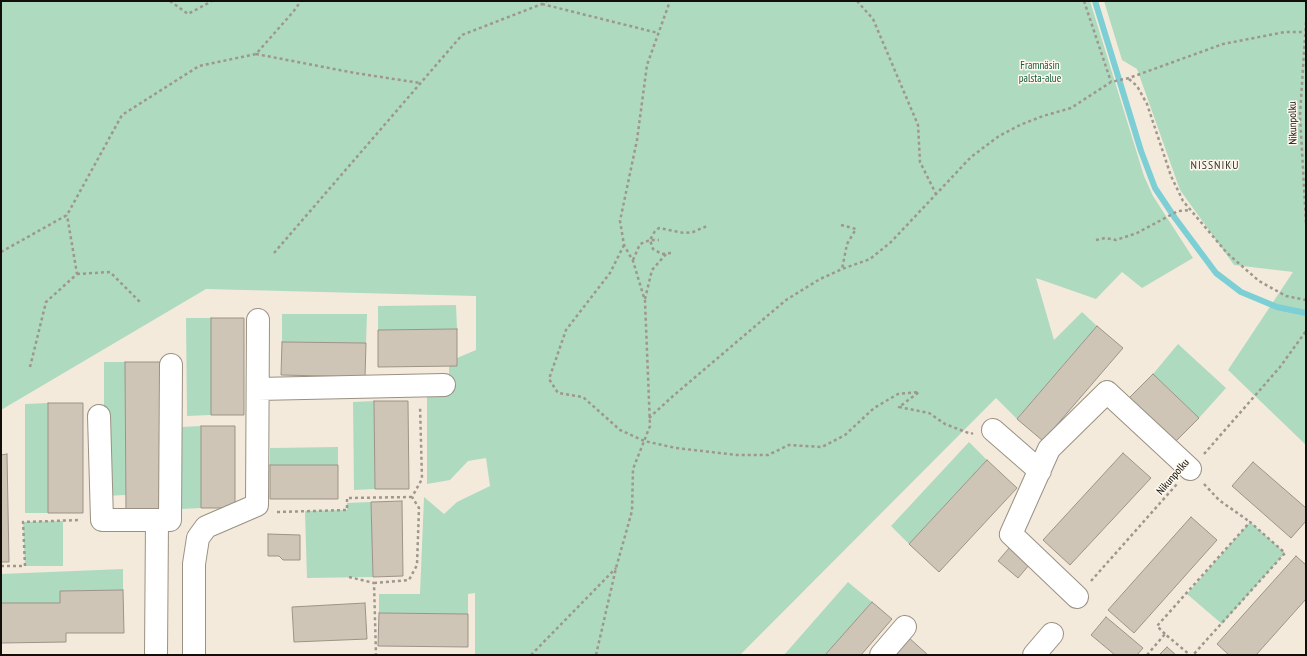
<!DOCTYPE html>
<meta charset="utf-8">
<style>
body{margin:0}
#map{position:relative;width:1307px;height:656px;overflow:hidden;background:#f4eadc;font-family:"PT Sans Narrow",sans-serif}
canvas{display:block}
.frame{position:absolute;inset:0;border:2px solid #120f0b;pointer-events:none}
</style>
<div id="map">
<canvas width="1307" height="656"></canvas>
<div class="frame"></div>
</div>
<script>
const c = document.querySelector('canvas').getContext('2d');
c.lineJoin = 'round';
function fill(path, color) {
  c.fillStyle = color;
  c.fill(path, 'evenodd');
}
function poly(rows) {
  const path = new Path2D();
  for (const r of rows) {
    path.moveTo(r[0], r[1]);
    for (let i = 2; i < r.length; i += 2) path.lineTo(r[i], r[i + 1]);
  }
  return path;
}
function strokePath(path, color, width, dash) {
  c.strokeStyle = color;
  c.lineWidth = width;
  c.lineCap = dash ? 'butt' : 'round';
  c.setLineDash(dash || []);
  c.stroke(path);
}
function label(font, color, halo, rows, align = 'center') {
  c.font = font + ' "PT Sans Narrow",sans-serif';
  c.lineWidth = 3;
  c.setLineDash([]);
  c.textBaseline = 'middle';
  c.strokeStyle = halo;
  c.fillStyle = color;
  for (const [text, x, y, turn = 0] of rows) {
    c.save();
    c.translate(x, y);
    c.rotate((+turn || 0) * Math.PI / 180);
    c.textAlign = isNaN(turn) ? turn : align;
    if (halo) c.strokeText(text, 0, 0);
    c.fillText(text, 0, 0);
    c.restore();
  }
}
fill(poly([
 [1,1,1090,1,1144,176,1153,196,1193,258,1142,288,1122,272,1096,299,1036,278,1054,340,1082,312,1097,326,1017,419,996,398,740,655,475,655,475,593,468,594,468,614,379,613,379,594,420,594,424,497,444,514,457,502,490,486,486,458,468,461,450,480,427,484,427,394,449,389,449,366,457,358,476,350,476,296,206,289,1,410],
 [1104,1,1306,1,1306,445,1228,370,1293,272,1234,265,1180,190,1137,69,1122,60],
 [456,305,457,329,378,330,378,306],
 [282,314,367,314,366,343,282,342],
 [186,318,211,318,211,415,187,416],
 [1178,344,1226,388,1199,418,1153,374],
 [104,362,125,362,126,495,104,496],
 [374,401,375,489,354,490,353,402],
 [48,403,48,513,25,513,25,404],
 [201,426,201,508,181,509,181,427],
 [969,442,987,460,909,544,891,526],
 [338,447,338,465,270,465,270,448],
 [371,502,373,577,307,578,305,511,347,510,347,503],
 [63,521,63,566,25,566,23,522],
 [1250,522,1285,553,1222,624,1187,594],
 [123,569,123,590,60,591,60,603,1,603,1,574],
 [848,582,872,602,825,655,784,655]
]), '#aedabf');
strokePath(poly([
 [1095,1,1141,151,1155,188,1175,218,1216,273,1241,292,1277,307,1306,313]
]), '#7ccfd4', 6);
const building = poly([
 [211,318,244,318,244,415,211,415,211,318],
 [1097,326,1123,348,1043,441,1017,419,1097,326],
 [457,329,457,366,378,367,378,330,457,329],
 [282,342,366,343,365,377,281,375,282,342],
 [125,362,160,362,161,513,126,513,125,362],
 [1153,374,1199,418,1172,445,1126,401,1153,374],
 [374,401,408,401,409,489,375,489,374,401],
 [48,403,83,403,83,513,48,513,48,403],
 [201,426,235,426,235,508,201,508,201,426],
 [1123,453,1151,478,1070,565,1043,540,1123,453],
 [7,454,9,562,1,562,1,455,7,454],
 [987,460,1017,488,939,572,909,544,987,460],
 [1253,462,1306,508,1306,521,1291,538,1232,486,1253,462],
 [270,465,338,465,338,499,270,499,270,465],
 [402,501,403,576,373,577,371,502,402,501],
 [1191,517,1217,540,1134,633,1108,610,1191,517],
 [268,534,300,535,300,560,283,560,279,556,268,556,268,534],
 [1010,547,1030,564,1018,578,998,561,1010,547],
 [1296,556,1306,565,1306,599,1256,655,1229,655,1217,644,1296,556],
 [123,590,124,633,66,633,66,642,1,643,1,603,60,603,60,591,123,590],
 [872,602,892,619,861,655,825,655,872,602],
 [365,603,367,639,294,642,292,607,365,603],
 [379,613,468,614,468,647,378,646,379,613],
 [1106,617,1143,648,1137,655,1115,655,1091,635,1106,617],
 [908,637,928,655,892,655,908,637],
 [1167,647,1176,655,1159,655,1167,647]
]);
fill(building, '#cec5b7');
strokePath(building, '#9c9386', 1);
const minor = poly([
 [258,389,444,385],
 [99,416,102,520,157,520],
 [993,430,1040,471],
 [1077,597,1011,534,1049,449,1107,392,1190,469],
 [156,655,157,520,170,520,171,365],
 [194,655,194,564,198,538,206,527,257,505,258,320],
 [881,655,905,627],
 [1034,655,1052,634]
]);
strokePath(minor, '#999183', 24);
strokePath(poly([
 [170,1,188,14,212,1],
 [857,1,873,19,918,125,920,162,936,194],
 [1084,1,1111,82],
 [542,4,658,33],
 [1306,22,1300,115,1306,223],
 [256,54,355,73,420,83],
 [1129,79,1137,86,1147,104,1171,176,1183,201,1227,253,1259,281,1286,296,1306,300],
 [841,225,856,229,847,244,842,269],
 [1096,240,1105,238,1116,240,1137,233,1178,211,1190,210],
 [624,245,610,273,566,330,549,379,558,393,583,397,620,430,644,441,676,448,737,455,768,455,789,445,822,447,845,435,874,408,898,394,919,392,899,407,929,413,945,424,971,434,973,433],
 [1,252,67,215,122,115,199,66,256,54,293,12,301,1],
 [274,253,462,35,542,4,547,1],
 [671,253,662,254,653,249,650,240,655,231,659,228,684,233,693,232,707,226],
 [633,260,640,244,650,240,659,240],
 [77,274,110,272,140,302],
 [645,299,652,270,666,254],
 [30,367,46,302,77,274,67,215],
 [649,418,673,396,786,300,820,279,842,269,870,259,891,242,971,157,999,136,1020,125,1043,116,1071,108,1111,82,1129,78,1223,44,1285,32,1305,32],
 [1204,454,1280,367,1306,331],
 [1204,484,1219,500,1250,522],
 [277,512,347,510,347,498,412,497],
 [1,566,25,566,23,522,81,520],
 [349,577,374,583,376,655],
 [1091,581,1177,484],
 [374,583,409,580,417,565,419,508,412,497,422,479,420,406],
 [1165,634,1157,626,1250,522,1285,553,1193,655],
 [531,655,616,568],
 [596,655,616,568,632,511,633,469,650,426,645,301,633,261,624,245,620,221,637,140,647,65,670,1],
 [1147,655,1165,634,1190,655]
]), '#9e978c', 2.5, [3, 3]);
strokePath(minor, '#fff', 22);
label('11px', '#135b39', '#fef8ef', [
 ["Framnäsin",1040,66],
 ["palsta-alue",1040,79]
]);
label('11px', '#120f0b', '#fef8ef', [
 ["Nikunpolku",1293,123,-91],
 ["Nikunpolku",1173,477,-49]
]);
c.letterSpacing = '1px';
label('12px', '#393227', '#fef8ef', [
 ["NISSNIKU",1215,166]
]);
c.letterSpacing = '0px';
</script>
